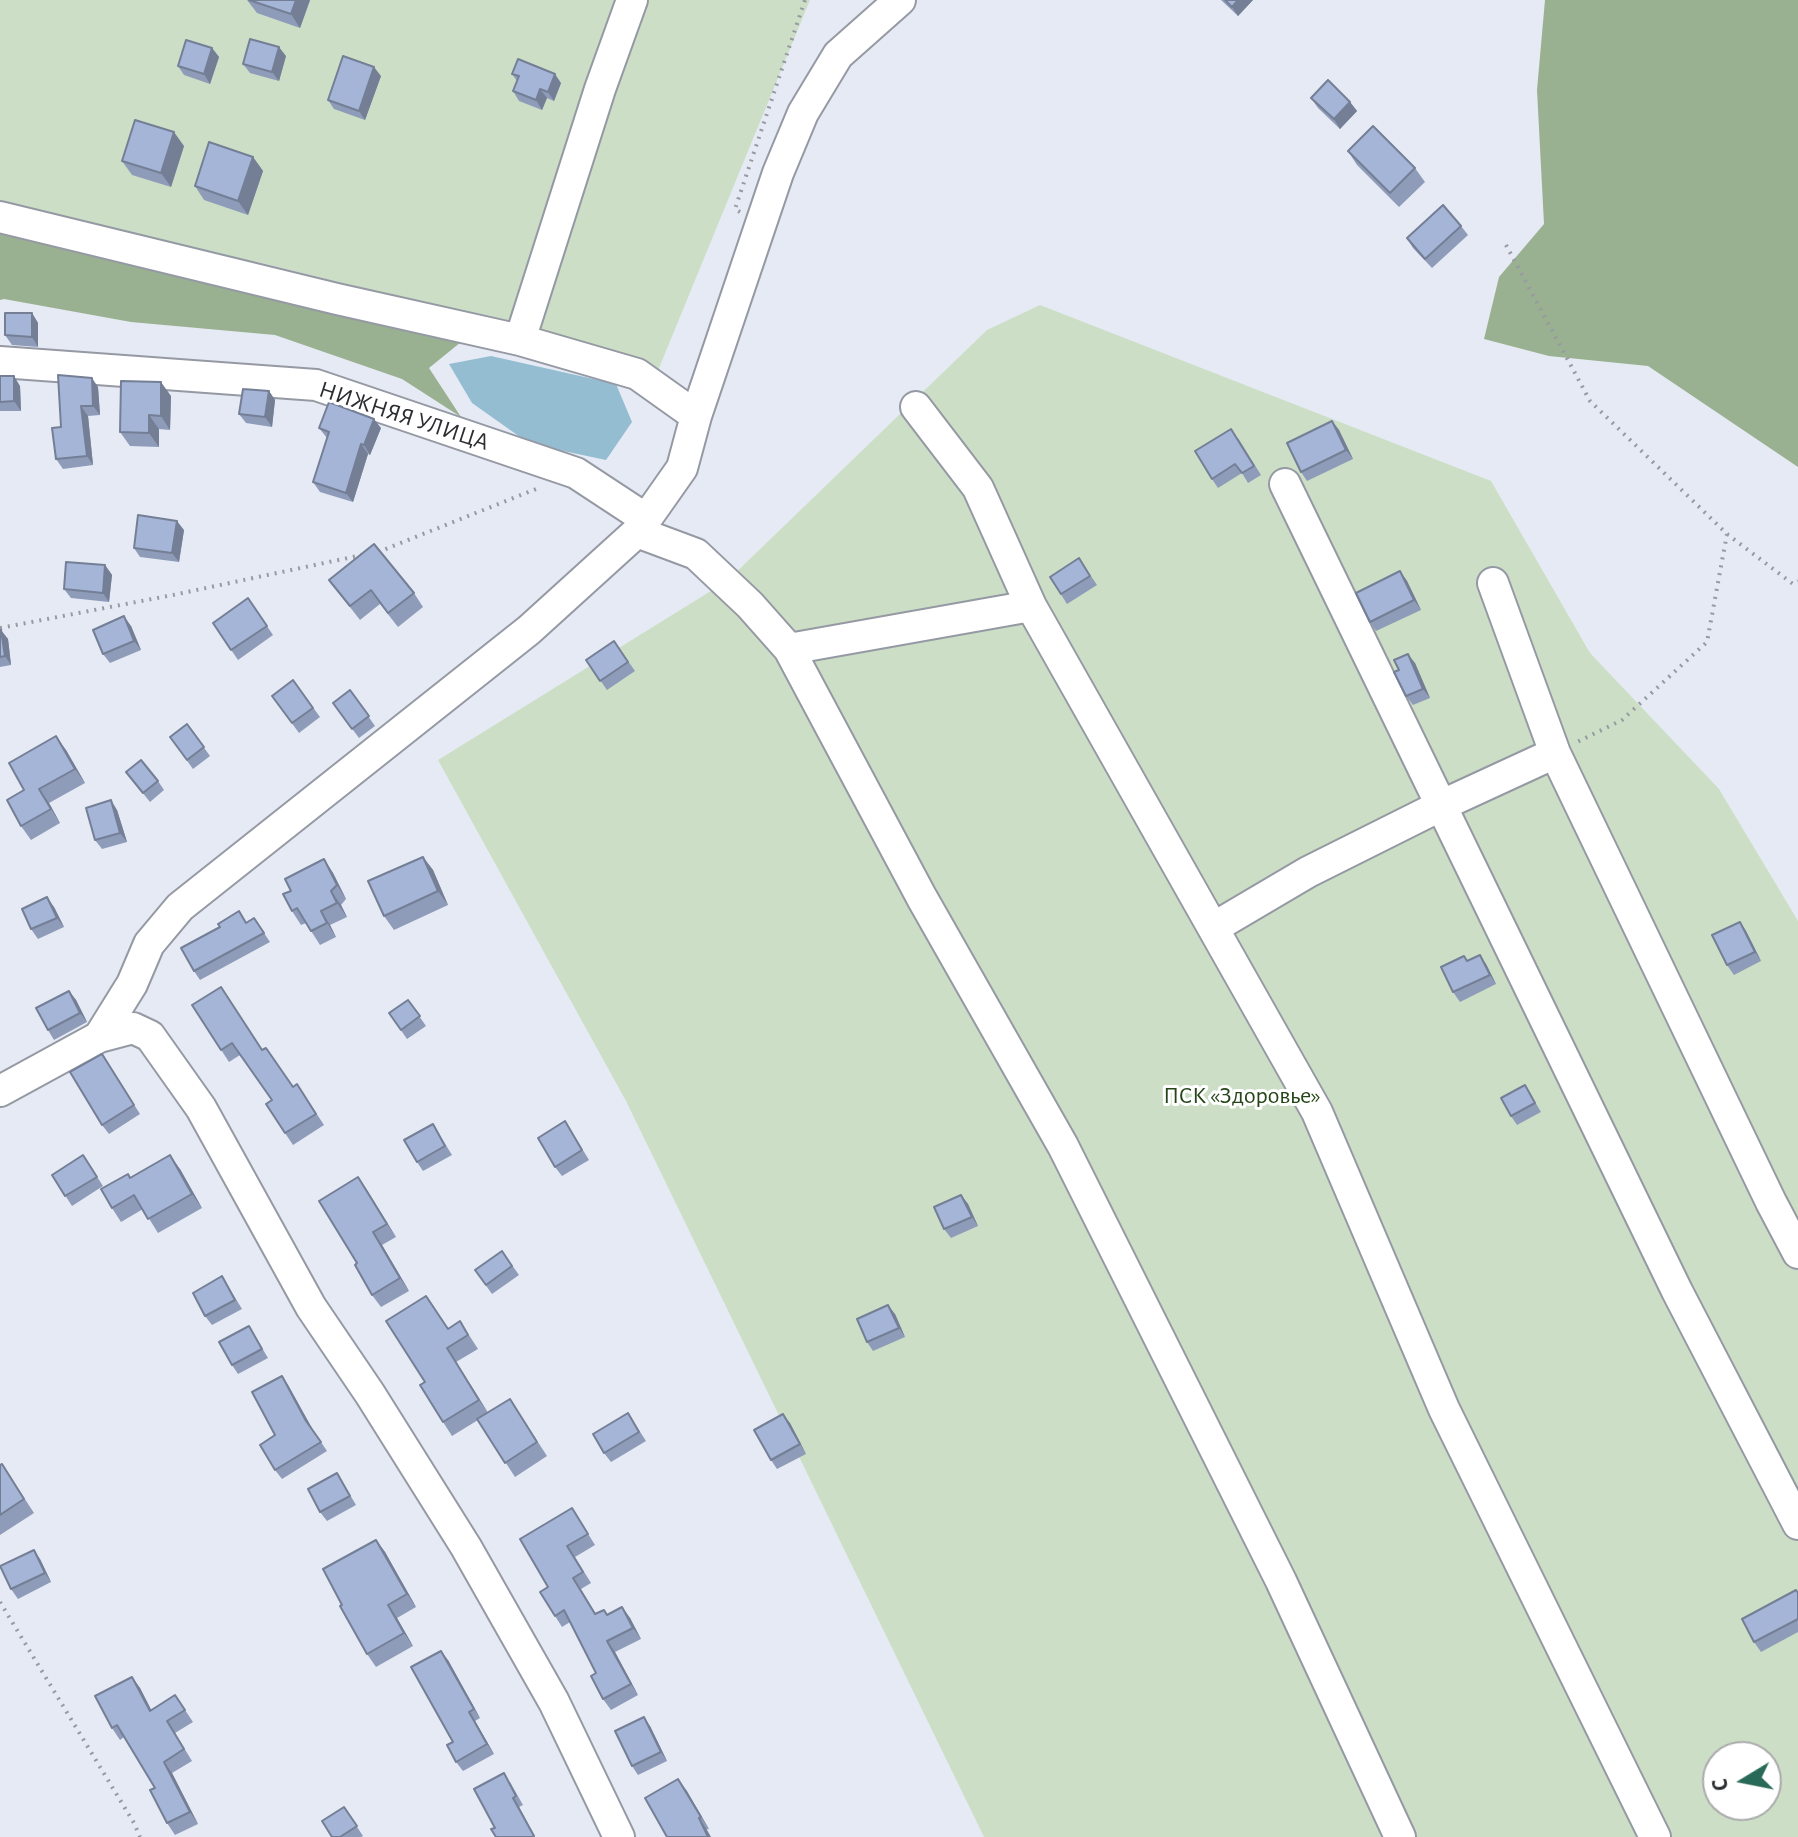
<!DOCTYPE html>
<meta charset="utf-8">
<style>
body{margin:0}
#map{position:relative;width:1798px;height:1837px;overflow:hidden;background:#e6eaf4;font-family:"Alegreya Sans",sans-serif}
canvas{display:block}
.north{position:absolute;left:1702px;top:1741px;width:80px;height:80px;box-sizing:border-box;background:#fff;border:2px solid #aaabac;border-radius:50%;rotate:260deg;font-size:22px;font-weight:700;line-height:32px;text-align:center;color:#2b2d30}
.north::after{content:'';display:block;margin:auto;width:28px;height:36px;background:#296957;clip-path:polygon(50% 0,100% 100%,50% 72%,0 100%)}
</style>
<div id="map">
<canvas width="1798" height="1837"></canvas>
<div class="north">С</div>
</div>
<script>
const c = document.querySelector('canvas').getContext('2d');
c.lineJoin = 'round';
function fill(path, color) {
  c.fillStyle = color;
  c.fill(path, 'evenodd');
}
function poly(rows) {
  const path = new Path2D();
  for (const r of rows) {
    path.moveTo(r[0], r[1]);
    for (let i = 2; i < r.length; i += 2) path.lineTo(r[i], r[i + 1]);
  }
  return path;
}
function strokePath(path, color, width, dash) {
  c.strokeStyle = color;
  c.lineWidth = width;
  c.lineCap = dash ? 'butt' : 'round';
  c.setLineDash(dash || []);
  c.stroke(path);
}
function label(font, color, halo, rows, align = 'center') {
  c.font = font + ' "Alegreya Sans",sans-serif';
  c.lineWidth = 6;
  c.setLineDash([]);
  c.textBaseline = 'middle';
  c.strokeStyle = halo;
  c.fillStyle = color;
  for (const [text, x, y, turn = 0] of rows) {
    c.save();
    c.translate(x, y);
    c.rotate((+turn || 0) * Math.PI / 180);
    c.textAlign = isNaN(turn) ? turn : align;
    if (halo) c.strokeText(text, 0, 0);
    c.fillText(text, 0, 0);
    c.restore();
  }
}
fill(poly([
 [0,0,810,0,657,373,530,330,266,264,0,208],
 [1040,305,1491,481,1590,653,1719,789,1798,921,1798,1837,984,1837,626,1101,438,760,727,581,987,330],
 [1718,1757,1766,1757,1766,1805,1718,1805]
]), '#ccdfc6');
fill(poly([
 [1545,0,1798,0,1798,467,1648,366,1549,356,1484,339,1499,277,1544,224,1537,90],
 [0,233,238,282,461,342,429,368,461,417,402,379,275,335,131,322,4,299,0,300]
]), '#99b191');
fill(poly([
 [491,356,616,384,632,422,606,460,530,444,472,403,449,364]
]), '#94bdd2');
const minor = poly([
 [0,217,337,299,520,340,637,374,696,416],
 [520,340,600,89,632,0],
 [0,362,316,385,576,473,646,519],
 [916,407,978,488,1031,606],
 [1285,484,1677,1291,1798,1524],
 [637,532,696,554,750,605,789,649,922,898,1063,1146,1281,1581,1400,1837],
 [1493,583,1555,753,1771,1202,1798,1253],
 [789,649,1031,606,1317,1112,1444,1409,1655,1837],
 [1213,928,1308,872,1440,806,1555,753],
 [99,1037,133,1028,150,1036,201,1108,311,1307,370,1394,466,1547,554,1702,619,1837],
 [0,1091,99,1037,132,984,149,944,180,907,529,630,637,532,682,468,696,416,778,173,803,113,838,55,900,0]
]);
strokePath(minor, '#9599a3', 34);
strokePath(poly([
 [740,212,735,209,805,0],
 [1506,245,1590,401,1727,534,1707,642,1622,720,1575,743],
 [1727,534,1793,584,1798,581],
 [378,552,541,487],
 [0,628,173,595,362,555],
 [0,1602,134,1823,140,1837]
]), '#979aa2', 4, [2, 6]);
strokePath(minor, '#fff', 30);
fill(poly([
 [247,0,310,0,300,28,257,13],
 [1221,0,1253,0,1238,16],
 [212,48,219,57,210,84,184,75,178,66],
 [286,56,279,81,250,73,243,64],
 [512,74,561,83,554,101,547,98,542,110,519,101,513,91,517,81],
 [381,76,365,120,334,109,328,100],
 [1311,98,1350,102,1357,111,1340,129,1318,108],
 [184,146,171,187,132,175,122,161],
 [1348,151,1415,168,1425,182,1399,207,1357,165],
 [253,157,263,171,248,215,204,200,195,186],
 [1461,226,1468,235,1432,268,1413,248,1407,238],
 [32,313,38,323,38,347,12,345,5,335],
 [0,376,20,386,21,411,0,411],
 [98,387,100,415,88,416,93,465,63,469,56,459,61,427],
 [269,391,275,400,272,427,246,423,239,414],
 [171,396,170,430,159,429,159,447,130,446,120,432],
 [1332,421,1339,430,1353,459,1307,481,1301,472],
 [319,428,381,428,370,455,368,454,353,502,320,492,313,482,327,438],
 [1238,438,1261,475,1248,483,1242,473,1218,488,1212,479],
 [184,530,179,562,140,557,134,548],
 [1079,558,1097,585,1067,604,1050,577],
 [105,565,112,575,109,602,71,598,64,589],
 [1400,571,1407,581,1421,610,1376,631,1370,622],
 [329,580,414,593,423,607,398,627,380,604,360,620],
 [248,598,273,635,238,660,213,623],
 [131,626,141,650,110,663,103,654],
 [0,630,8,639,11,665,0,667],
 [614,641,635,671,607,690,586,660],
 [1415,663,1430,698,1413,705,1406,696],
 [293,680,320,717,299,733,272,696],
 [350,690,375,726,359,738,333,703],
 [187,724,210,756,193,769,170,737],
 [66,750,85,783,49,803,60,823,31,840,21,826,24,790],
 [126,772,158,781,164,790,150,802],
 [117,810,127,842,102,849,95,840],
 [423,857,433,870,448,905,394,930,384,916],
 [324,859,333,873,346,899,341,905,347,917,330,925,336,937,320,945,306,923,301,925,292,911,291,891],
 [54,907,64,927,38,939,31,929],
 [254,918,270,942,200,980,194,971,246,923],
 [1740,922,1746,931,1761,961,1734,975,1727,965],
 [1468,961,1486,964,1496,984,1460,1002,1453,992],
 [69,991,76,1000,87,1022,54,1040,48,1030],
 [408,1000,426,1026,407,1039,389,1013],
 [192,1005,263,1050,293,1087,305,1096,324,1125,293,1145,285,1133,272,1100,240,1055,229,1062],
 [102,1054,140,1114,109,1134,102,1125],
 [1525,1085,1541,1112,1517,1125,1511,1116],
 [565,1121,589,1160,562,1176,555,1167],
 [433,1124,452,1155,423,1171,417,1162],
 [83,1155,103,1186,72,1206,52,1175],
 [180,1169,202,1208,158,1233,143,1209,121,1222,112,1208,131,1178],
 [358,1177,396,1237,382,1245,409,1291,381,1307,372,1295],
 [961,1195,968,1204,978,1226,951,1238,944,1229],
 [502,1251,519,1275,492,1294,475,1270],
 [222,1276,242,1309,212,1325,205,1316],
 [426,1296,448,1329,460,1321,478,1349,456,1362,488,1413,510,1399,547,1456,515,1477,478,1420,452,1436,443,1422],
 [895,1314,905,1337,873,1351,867,1342],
 [249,1326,268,1358,238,1374,232,1365],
 [282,1376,288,1385,313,1430,327,1451,282,1479,275,1470,275,1435],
 [628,1413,646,1441,611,1462,604,1453],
 [790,1423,806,1454,777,1469,771,1460],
 [2,1464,34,1513,0,1535,0,1465],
 [337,1473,356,1505,327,1521,320,1512],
 [572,1508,595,1545,575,1557,591,1583,581,1589,596,1614,607,1615,622,1607,630,1618,641,1639,615,1652,638,1695,611,1710,603,1699,596,1673,570,1622,562,1627,555,1616,548,1587],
 [376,1540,385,1552,416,1607,397,1618,413,1646,376,1667,367,1654,342,1605],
 [40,1559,51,1582,18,1599,11,1589],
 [1798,1593,1798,1632,1761,1652,1754,1642],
 [448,1660,480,1718,475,1721,494,1754,463,1771,456,1762,453,1742],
 [132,1677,140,1688,151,1710,175,1695,193,1722,175,1733,192,1761,172,1773,198,1824,175,1835,167,1823,155,1788,124,1737,120,1740,112,1728],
 [650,1726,667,1761,638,1775,632,1766],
 [678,1779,709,1829,667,1837],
 [510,1782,523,1805,519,1807,535,1837,496,1837,495,1828],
 [344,1807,363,1836,361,1837,332,1837]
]), '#8e9cb9');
fill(poly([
 [296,0,310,0,300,28,291,14],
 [1238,0,1253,0,1238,16,1232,7],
 [279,47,286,56,279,81,272,72],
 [212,48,219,57,210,84,204,74],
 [374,67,381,76,365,120,359,111],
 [555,74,561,83,554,101,548,92],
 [540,89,547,98,542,110,536,100],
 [1350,102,1357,111,1340,129,1334,119],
 [174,132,184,146,171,187,161,173],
 [253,157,263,171,248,215,238,201],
 [32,313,38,323,38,347,32,337],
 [14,376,20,386,21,411,14,401],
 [92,378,98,387,100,415,93,406],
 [161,382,171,396,170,430,161,416],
 [269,391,275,400,272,427,265,417],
 [81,406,88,416,93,465,87,456],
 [149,415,159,429,159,447,149,433],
 [374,419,381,428,370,455,364,445],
 [1332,421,1339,430,1353,459,1346,450],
 [361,444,368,454,353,502,346,493],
 [177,521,184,530,179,562,172,553],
 [105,565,112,575,109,602,103,593],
 [1400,571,1407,581,1421,610,1414,600],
 [124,616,131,626,141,650,134,641],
 [1,630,8,639,11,665,5,656],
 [1408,654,1415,663,1430,698,1423,689],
 [56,736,66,750,85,783,75,769],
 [39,789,49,803,60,823,51,809],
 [111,800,117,810,127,842,120,833],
 [423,857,433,870,448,905,438,891],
 [324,859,333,873,346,899,337,885],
 [331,891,341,905,347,917,337,903],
 [47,897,54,907,64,927,57,918],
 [321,911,330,925,336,937,327,923],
 [1740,922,1746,931,1761,961,1755,952],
 [1480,955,1486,964,1496,984,1490,975],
 [69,991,76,1000,87,1022,80,1013],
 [170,1155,180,1169,202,1208,192,1194],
 [358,1177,367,1190,396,1237,387,1224],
 [961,1195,968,1204,978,1226,972,1217],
 [373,1232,382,1245,409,1291,400,1278],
 [888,1305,895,1314,905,1337,899,1328],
 [447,1348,456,1362,489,1414,479,1400],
 [282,1376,288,1385,313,1430,306,1421],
 [783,1414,790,1423,806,1454,800,1444],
 [376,1540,385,1552,416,1607,407,1594],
 [34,1550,40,1559,51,1582,45,1573],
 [388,1605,397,1618,413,1646,404,1633],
 [622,1607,630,1618,641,1639,633,1628],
 [607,1641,615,1652,638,1695,631,1684],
 [441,1651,448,1660,480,1718,474,1709],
 [132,1677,140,1688,158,1723,150,1711],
 [469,1712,475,1721,494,1754,487,1744],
 [644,1717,650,1726,667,1761,661,1752],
 [164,1762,172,1773,198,1824,190,1812],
 [678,1779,687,1791,709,1829,701,1817],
 [513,1798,519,1807,535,1837,534,1836],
 [699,1818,707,1830,711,1837,708,1837]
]), '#747f96');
const building = poly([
 [249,0,296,0,291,14,249,0],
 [1225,0,1238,0,1232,7,1225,0],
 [250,39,279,47,272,72,243,64,250,39],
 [186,40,212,48,204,74,178,66,186,40],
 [343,56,374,67,359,111,328,100,343,56],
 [518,59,555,74,548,92,540,89,536,100,513,91,519,76,512,74,518,59],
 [1328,80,1350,102,1334,119,1311,98,1328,80],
 [135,120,174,132,161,173,122,161,135,120],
 [1373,126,1415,168,1390,193,1348,151,1373,126],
 [209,142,253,157,238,201,195,186,209,142],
 [1443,205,1461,226,1425,259,1407,238,1443,205],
 [5,313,32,313,32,337,5,335,5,313],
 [58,375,92,378,93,406,81,406,87,456,56,459,52,428,61,427,58,375],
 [0,376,14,376,14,401,0,402,0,376],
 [121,381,161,382,161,416,149,415,149,433,120,432,121,381],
 [243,389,269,391,265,417,239,414,243,389],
 [329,402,374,419,364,445,361,444,346,493,313,482,329,432,319,428,329,402],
 [1332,421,1346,450,1301,472,1287,443,1332,421],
 [1231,429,1254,466,1242,473,1235,464,1212,479,1195,451,1231,429],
 [138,515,177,521,172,553,134,548,138,515],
 [374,544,414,593,388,613,371,590,350,606,329,580,374,544],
 [1079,558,1090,576,1061,594,1050,577,1079,558],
 [66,562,105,565,103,593,64,589,66,562],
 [1400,571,1414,600,1370,622,1356,593,1400,571],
 [248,598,267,626,231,650,213,623,248,598],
 [124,616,134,641,103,654,93,630,124,616],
 [0,630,1,630,5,656,0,657,0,630],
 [614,641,628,662,600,681,586,660,614,641],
 [1408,654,1423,689,1406,696,1394,672,1399,670,1394,660,1408,654],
 [293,680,313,708,292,723,272,696,293,680],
 [350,690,369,716,352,729,333,703,350,690],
 [187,724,204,747,187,760,170,737,187,724],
 [56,736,75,769,39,789,51,809,21,826,7,800,24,790,9,763,56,736],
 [141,760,158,781,143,793,126,772,141,760],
 [111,800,120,833,95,840,86,808,111,800],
 [423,857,438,891,384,916,368,881,423,857],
 [324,859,337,885,331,891,337,903,321,911,327,923,311,931,297,908,292,911,283,894,291,891,285,879,324,859],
 [47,897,57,918,31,929,22,909,47,897],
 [239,911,246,923,254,918,264,933,194,971,181,948,220,927,218,924,239,911],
 [1740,922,1755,952,1727,965,1712,935,1740,922],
 [1480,955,1490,975,1453,992,1441,967,1464,956,1467,961,1480,955],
 [221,987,262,1050,266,1048,293,1087,297,1084,316,1114,285,1133,266,1104,272,1100,232,1043,221,1050,192,1005,221,987],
 [69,991,80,1013,48,1030,36,1008,69,991],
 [408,1000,420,1016,401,1030,389,1013,408,1000],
 [102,1054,134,1105,102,1125,70,1072,102,1054],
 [1525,1085,1535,1103,1511,1116,1501,1098,1525,1085],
 [565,1121,582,1150,555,1167,538,1138,565,1121],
 [433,1124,445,1146,417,1162,404,1140,433,1124],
 [83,1155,97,1177,65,1196,52,1175,83,1155],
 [170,1155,192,1194,148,1219,134,1195,112,1208,101,1189,128,1174,130,1178,170,1155],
 [358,1177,387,1224,373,1232,400,1278,372,1295,355,1265,357,1263,319,1201,358,1177],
 [961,1195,972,1217,944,1229,934,1207,961,1195],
 [502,1251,512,1266,486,1285,475,1270,502,1251],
 [222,1276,235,1300,205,1316,193,1293,222,1276],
 [426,1296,448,1329,460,1321,468,1335,447,1348,479,1400,443,1422,420,1385,425,1382,386,1321,426,1296],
 [888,1305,899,1328,867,1342,857,1319,888,1305],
 [249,1326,262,1349,232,1365,219,1342,249,1326],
 [282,1376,306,1421,321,1442,275,1470,260,1445,275,1435,252,1392,282,1376],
 [510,1399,537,1442,505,1463,477,1419,510,1399],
 [628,1413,639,1432,604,1453,593,1434,628,1413],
 [783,1414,800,1444,771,1460,754,1430,783,1414],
 [2,1464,24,1499,0,1515,0,1465,2,1464],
 [337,1473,350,1496,320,1512,308,1489,337,1473],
 [572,1508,588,1534,567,1546,583,1572,573,1578,595,1614,604,1610,607,1615,622,1607,633,1628,607,1641,631,1684,603,1699,591,1676,596,1673,564,1610,555,1616,540,1592,548,1587,520,1539,572,1508],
 [376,1540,407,1594,388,1605,404,1633,367,1654,340,1606,342,1605,323,1569,376,1540],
 [34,1550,45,1573,11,1589,0,1566,34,1550],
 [1796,1590,1798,1593,1798,1619,1754,1642,1742,1619,1796,1590],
 [441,1651,474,1709,469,1712,487,1744,456,1762,447,1745,453,1742,411,1667,441,1651],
 [132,1677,150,1711,175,1695,185,1710,167,1721,184,1749,164,1762,190,1812,167,1823,150,1790,155,1788,117,1725,112,1728,95,1696,132,1677],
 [644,1717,661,1752,632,1766,615,1731,644,1717],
 [504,1773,516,1796,513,1798,534,1836,532,1837,496,1837,491,1829,495,1828,474,1789,504,1773],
 [678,1779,701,1817,699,1818,708,1837,667,1837,645,1798,678,1779],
 [344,1807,357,1826,340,1837,332,1837,322,1821,344,1807]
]);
fill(building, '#a5b5d7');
strokePath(building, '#747f96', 2);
label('24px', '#2b2d30', '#fff', [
 ["НИЖНЯЯ УЛИЦА",404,416,18]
]);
label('24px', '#254618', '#fff', [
 ["ПСК «Здоровье»",1242,1096]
]);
</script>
